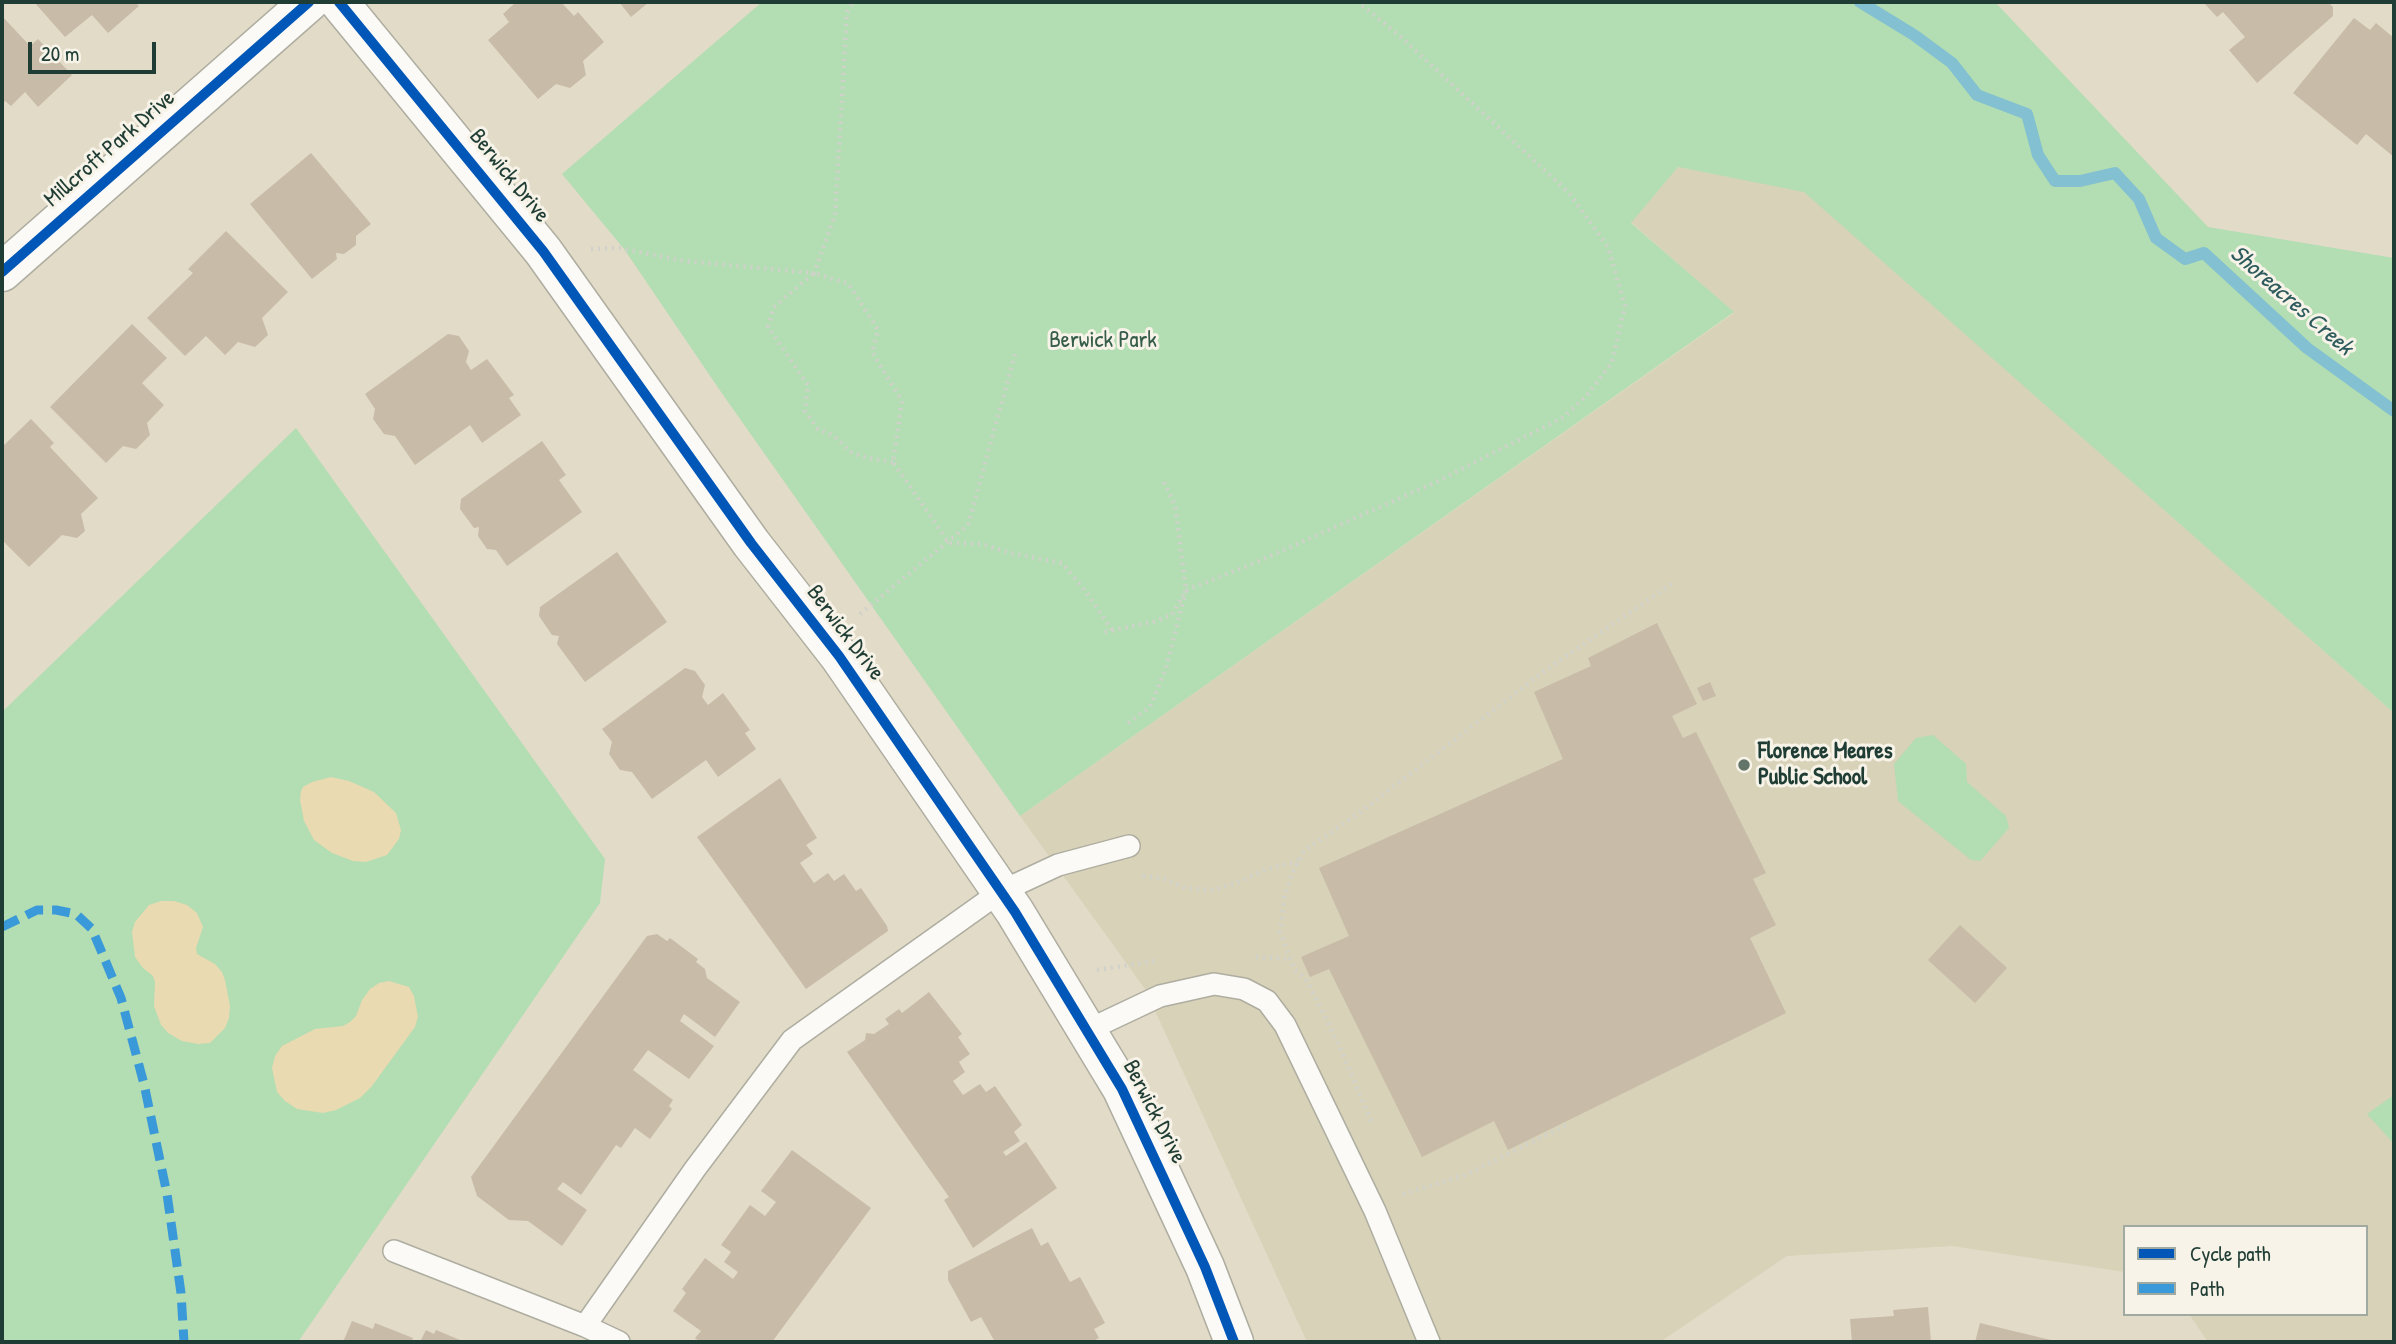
<!DOCTYPE html>
<style>
body{margin:0}
#map{position:relative;width:2396px;height:1344px;overflow:hidden;background:#e2dbc8;font-family:"Patrick Hand",sans-serif}
canvas{display:block}
.frame{position:absolute;inset:0;border:4px solid #1f3d34;pointer-events:none}
.legend{position:absolute;left:2123px;top:1225px;width:245px;height:91px;box-sizing:border-box;background:#f7f3e8;border:2px solid #a1aaa0;margin:0;padding:9px 12px;list-style:none;font-size:21px;color:#1f3d34}
.legend li{display:flex;align-items:center;gap:14px;height:35px}
.legend b{width:35px;border:2px solid #a1aaa0}
.scale{position:absolute;left:28px;top:42px;width:128px;height:32px;box-sizing:border-box;border:4px solid #1f3d34;border-top:0;padding-left:9px;font-size:21px;line-height:24px;white-space:nowrap;color:#1f3d34;-webkit-text-stroke:5px #f7f3e8;paint-order:stroke}
</style>
<div id="map">
<canvas width="2396" height="1344"></canvas>
<div class="frame"></div>
<ul class="legend">
<li><b style="height:9px;background:#0057b8"></b>Cycle path</li>
<li><b style="height:9px;background:#3a99d8"></b>Path</li>
</ul>
<div class="scale">20 m</div>
</div>
<script>
const c = document.querySelector('canvas').getContext('2d');
c.lineJoin = 'round';
function fill(path, color) {
  c.fillStyle = color;
  c.fill(path, 'evenodd');
}
function poly(rows) {
  const path = new Path2D();
  for (const r of rows) {
    path.moveTo(r[0], r[1]);
    for (let i = 2; i < r.length; i += 2) path.lineTo(r[i], r[i + 1]);
  }
  return path;
}
function strokePath(path, color, width, dash) {
  c.strokeStyle = color;
  c.lineWidth = width;
  c.lineCap = dash ? 'butt' : 'round';
  c.setLineDash(dash || []);
  c.stroke(path);
}
function label(font, color, halo, rows, align = 'center') {
  c.font = font + ' "Patrick Hand",sans-serif';
  c.lineWidth = 6;
  c.setLineDash([]);
  c.textBaseline = 'middle';
  c.strokeStyle = halo;
  c.fillStyle = color;
  for (const [text, x, y, turn = 0] of rows) {
    c.save();
    c.translate(x, y);
    c.rotate((+turn || 0) * Math.PI / 180);
    c.textAlign = isNaN(turn) ? turn : align;
    if (halo) c.strokeText(text, 0, 0);
    c.fillText(text, 0, 0);
    c.restore();
  }
}
fill(poly([
 [1678,167,1804,191,2394,713,2394,1342,2208,1342,2189,1314,2366,1314,2366,1227,2125,1227,2125,1272,1952,1246,1787,1256,1660,1342,1307,1342,1145,989,1020,816,1734,313,1631,222]
]), '#d7d2b8');
fill(poly([
 [762,2,1995,2,2208,227,2394,258,2394,713,1804,192,1678,167,1631,223,1734,312,1020,816,721,392,624,249,562,174],
 [296,428,605,859,600,903,298,1342,2,1342,2,712],
 [1933,735,1966,764,1967,782,2006,816,2009,828,1980,861,1971,860,1898,801,1894,764,1916,738],
 [2394,1095,2394,1144,2367,1114]
]), '#b3ddb2');
fill(poly([
 [331,777,349,781,374,792,396,813,401,830,399,839,387,855,366,862,353,861,332,853,314,840,304,821,300,800,301,791,303,787,312,782],
 [161,901,174,901,187,905,197,913,203,927,196,948,197,954,215,964,222,972,225,980,230,1006,229,1018,225,1028,210,1043,198,1044,182,1041,168,1033,161,1025,154,1006,155,982,153,976,143,968,135,957,132,932,135,922,149,905],
 [389,981,409,987,414,996,418,1017,415,1027,372,1086,360,1098,336,1110,323,1113,297,1109,285,1101,277,1092,272,1068,275,1056,282,1046,315,1029,343,1026,350,1022,356,1016,362,1000,370,989,379,983]
]), '#e9dab1');
strokePath(poly([
 [1860,2,1914,35,1952,63,1977,95,2027,114,2038,155,2055,181,2080,181,2115,173,2139,199,2156,238,2185,259,2204,253,2307,348,2394,411]
]), '#82c0d2', 12);
fill(poly([
 [34,2,135,2,139,6,108,33,92,15,65,37],
 [516,2,561,2,574,16,578,12,604,42,583,61,586,75,570,88,556,84,538,99,488,40,509,22,503,14],
 [619,2,649,2,631,17],
 [2203,2,2328,2,2333,7,2333,16,2257,83,2229,50,2245,37,2223,12,2217,17],
 [2,16,30,46,38,39,72,75,38,107,25,92,11,106,5,101,2,104],
 [2354,18,2370,30,2376,23,2394,38,2394,157,2366,134,2357,145,2293,93],
 [311,153,371,224,356,236,356,245,344,254,336,253,337,259,312,279,250,204],
 [226,231,288,292,262,318,268,335,255,347,238,342,225,355,206,336,185,356,147,318,193,273,188,269],
 [132,324,167,358,142,383,164,405,147,423,150,435,136,449,123,446,106,463,50,407],
 [448,334,459,336,469,351,466,362,471,370,487,359,514,395,509,398,521,415,482,443,470,425,415,465,395,436,384,434,373,419,375,409,365,394],
 [31,419,54,443,50,447,98,498,81,514,85,531,77,538,62,535,29,567,2,540,2,447],
 [542,441,566,475,559,480,582,512,507,566,496,550,487,549,478,536,479,527,474,528,460,509,461,499],
 [617,552,667,622,585,682,557,644,559,636,552,635,539,616,540,607],
 [1657,623,1697,704,1672,716,1683,738,1696,732,1766,873,1753,879,1776,925,1750,938,1786,1013,1508,1150,1494,1121,1422,1157,1329,969,1310,977,1301,957,1349,936,1319,868,1563,759,1534,692,1591,666,1588,658],
 [685,668,695,671,705,685,702,697,708,705,723,693,750,730,745,733,756,749,718,777,706,760,652,799,632,772,620,770,609,754,612,742,602,729],
 [1710,682,1716,696,1703,701,1697,688],
 [780,778,817,838,806,845,813,854,800,863,814,883,828,873,834,881,844,874,856,891,861,888,887,926,888,931,806,989,697,837],
 [1960,925,2007,968,1975,1003,1928,960],
 [657,934,667,941,670,938,698,959,696,962,705,969,707,978,740,1002,715,1037,684,1014,680,1021,714,1046,689,1079,648,1050,633,1070,673,1100,669,1106,672,1109,650,1139,635,1128,621,1148,616,1145,581,1195,563,1182,557,1189,587,1210,562,1246,528,1221,509,1220,477,1196,471,1177,647,936],
 [929,992,962,1034,958,1037,970,1054,959,1062,965,1072,953,1081,963,1095,980,1084,986,1092,995,1086,1022,1125,1014,1132,1020,1141,1003,1152,1006,1156,1026,1142,1057,1188,973,1248,944,1200,949,1197,847,1052,865,1040,866,1033,874,1034,889,1024,885,1019,899,1009,902,1013],
 [792,1150,871,1208,772,1342,700,1342,695,1338,701,1331,673,1311,686,1293,682,1289,705,1258,733,1279,738,1272,724,1262,731,1252,721,1245,750,1205,765,1216,776,1202,761,1191],
 [1032,1228,1041,1246,1048,1242,1070,1282,1080,1277,1105,1323,1094,1329,1099,1338,1091,1342,995,1342,981,1317,971,1322,948,1280,948,1271],
 [1928,1307,1931,1342,1852,1342,1850,1319,1894,1316,1893,1310],
 [352,1321,373,1329,375,1323,413,1338,411,1342,343,1342],
 [1980,1323,2055,1341,2055,1342,1975,1342],
 [426,1330,434,1334,436,1330,460,1340,459,1342,420,1342]
]), '#c8bba8');
const lane = poly([
 [1086,1031,1160,996,1214,984,1244,989,1267,1001,1285,1025,1375,1211,1429,1342],
 [394,1251,585,1326,619,1342],
 [585,1326,695,1169,792,1040,1000,892,1058,865,1129,846]
]);
const secondary = poly([
 [339,2,543,251,751,543,839,656,1015,912,1122,1089,1205,1267,1234,1342],
 [2,272,309,2]
]);
strokePath(lane, '#aeada0', 24);
strokePath(secondary, '#aeada0', 41);
strokePath(poly([
 [591,249,620,248,684,261,814,273,835,215,847,12,853,2],
 [893,462,867,458,851,452,834,436,818,429,805,411,808,385,768,327,774,307,814,273,849,284,878,330,872,352,902,401,893,462,949,543],
 [950,543,982,544,1010,553,1062,563,1086,592,1112,630],
 [860,614,968,525,1016,351],
 [1105,632,1153,622,1172,615,1186,590,1250,565,1436,482,1564,417,1589,393,1612,362,1625,306,1608,247,1569,193,1402,38,1358,2],
 [1128,723,1150,707,1166,668,1186,590,1175,505,1162,478],
 [1143,876,1166,879,1185,888,1212,890,1234,884,1267,869,1298,861],
 [1256,957,1291,959],
 [1097,970,1154,961],
 [1371,1121,1340,1048,1308,982,1294,968,1280,932,1284,899,1292,873,1304,851,1359,813,1547,669,1676,581],
 [1403,1194,1465,1175,1569,1124]
]), '#d1d1cb', 4.5, [2, 5]);
strokePath(lane, '#fbfaf7', 21);
strokePath(secondary, '#fbfaf7', 38);
strokePath(poly([
 [2,927,37,910,56,910,76,914,92,929,121,998,144,1084,167,1194,181,1293,184,1342]
]), '#3a99d8', 9, [18, 9]);
strokePath(poly([
 [339,2,543,251,751,543,839,656,1015,912,1122,1089,1205,1267,1234,1342],
 [2,272,309,2]
]), '#0057b8', 10);
for (const [x, y, r, color] of [
 [1744,765,7,"#637468"]
]) {
  const dot = new Path2D();
  dot.arc(x, y, r, 0, 2 * Math.PI);
  c.fillStyle = color;
  c.fill(dot);
  strokePath(dot, '#f7f3e8', 2.5);
}
label('23px', '#1f3d34', '#f7f3e8', [
 ["Millcroft Park Drive",110,149,-41],
 ["Berwick Drive",509,176,51],
 ["Berwick Drive",845,633,53],
 ["Berwick Drive",1154,1112,63]
]);
label('23px', '#355d4a', '#f7f3e8', [
 ["Berwick Park",1103,341]
]);
label('bold 23px', '#1f3d34', '#f7f3e8', [
 ["Florence Meares",1758,752],
 ["Public School",1758,778]
], 'left');
label('italic 24px', '#2e5b5d', '#f7f3e8', [
 ["Shoreacres Creek",2291,301,41]
]);
</script>
